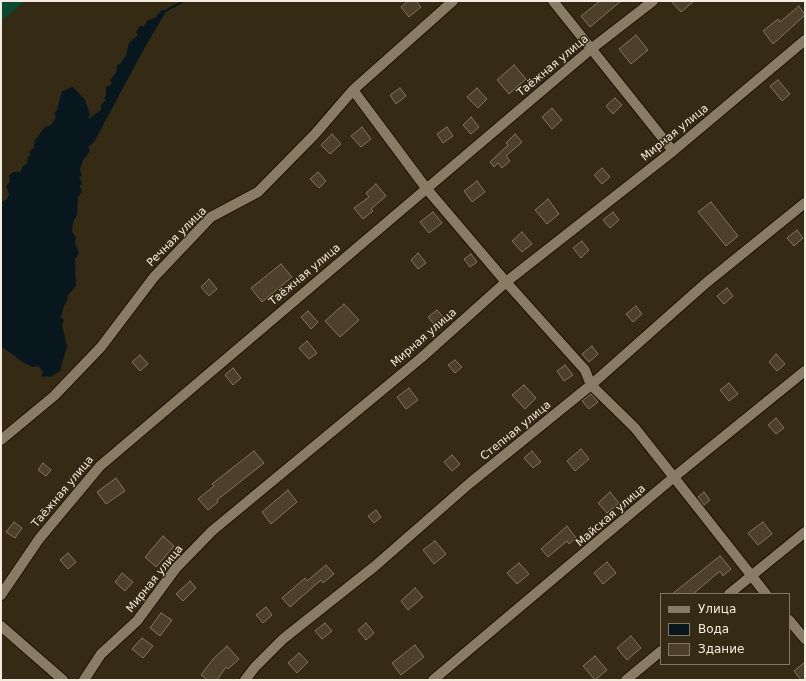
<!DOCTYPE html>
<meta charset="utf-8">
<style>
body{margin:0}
#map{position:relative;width:806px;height:681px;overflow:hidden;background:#352a14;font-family:"DejaVu Sans",sans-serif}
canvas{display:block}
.frame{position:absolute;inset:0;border:2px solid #f3ecdf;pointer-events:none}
.legend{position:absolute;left:660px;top:593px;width:130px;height:72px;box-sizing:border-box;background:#352a14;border:1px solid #817865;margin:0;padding:5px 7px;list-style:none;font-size:12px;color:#f3ecdf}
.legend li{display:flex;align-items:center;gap:8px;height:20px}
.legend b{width:20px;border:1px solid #817865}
</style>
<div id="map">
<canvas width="806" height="681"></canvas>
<div class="frame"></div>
<ul class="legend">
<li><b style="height:5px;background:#897c64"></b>Улица</li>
<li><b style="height:11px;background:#08171e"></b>Вода</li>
<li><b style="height:11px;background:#4c402a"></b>Здание</li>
</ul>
</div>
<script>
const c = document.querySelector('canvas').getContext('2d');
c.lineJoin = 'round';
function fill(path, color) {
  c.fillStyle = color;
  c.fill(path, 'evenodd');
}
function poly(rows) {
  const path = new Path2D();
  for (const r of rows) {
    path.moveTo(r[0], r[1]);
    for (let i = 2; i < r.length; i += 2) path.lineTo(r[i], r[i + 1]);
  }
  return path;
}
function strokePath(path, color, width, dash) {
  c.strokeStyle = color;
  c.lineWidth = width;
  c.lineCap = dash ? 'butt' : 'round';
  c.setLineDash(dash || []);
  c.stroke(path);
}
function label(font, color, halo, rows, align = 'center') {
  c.font = font + ' "DejaVu Sans",sans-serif';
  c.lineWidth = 3;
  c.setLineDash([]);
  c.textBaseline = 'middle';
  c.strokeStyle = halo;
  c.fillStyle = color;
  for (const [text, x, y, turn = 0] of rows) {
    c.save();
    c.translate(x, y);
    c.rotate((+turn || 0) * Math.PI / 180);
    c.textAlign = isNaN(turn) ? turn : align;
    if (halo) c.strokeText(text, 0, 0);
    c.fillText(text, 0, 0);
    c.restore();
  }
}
fill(poly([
 [1,1,25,1,1,21]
]), '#0a492f');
fill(poly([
 [162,10,167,10,145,47,94,142,88,147,90,151,83,160,80,170,82,176,79,177,82,183,80,186,82,192,78,197,77,215,73,222,72,232,76,237,75,243,79,253,75,259,76,286,67,296,68,299,64,306,61,317,64,320,62,325,67,346,60,371,50,377,47,376,43,377,41,375,43,373,42,370,38,366,33,367,24,363,1,346,1,202,7,199,9,194,6,186,10,182,9,175,14,172,20,172,23,166,27,164,28,157,30,156,29,152,34,148,35,140,45,127,51,125,56,117,54,113,57,110,62,91,73,87,85,100,90,114,88,119,101,110,101,105,106,100,104,98,106,95,106,86,109,86,112,83,110,80,116,73,117,65,120,64,126,55,129,43,138,35,136,32,140,26,144,26,148,20,155,18]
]), '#08171e');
strokePath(poly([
 [167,10,184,1]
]), '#08171e', 2.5);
const building = poly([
 [408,1,416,1,421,7,409,17,401,7,408,1],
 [600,1,621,1,590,27,581,16,600,1],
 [671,1,694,1,681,12,671,1],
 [799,6,805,15,773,44,763,31,778,19,780,22,799,6],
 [636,35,648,50,631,64,619,49,636,35],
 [514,65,526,79,509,94,497,80,514,65],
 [778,80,790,94,782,101,770,86,778,80],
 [400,88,406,96,396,104,390,95,400,88],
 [477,88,487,99,478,108,467,97,477,88],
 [615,98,622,105,613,114,606,106,615,98],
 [552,108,562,120,552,129,542,117,552,108],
 [471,117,479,127,471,134,463,125,471,117],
 [362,127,371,139,361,147,351,136,362,127],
 [447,127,453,136,443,143,437,134,447,127],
 [332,134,341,144,330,154,321,145,332,134],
 [515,134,522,142,506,156,510,161,502,168,498,163,494,167,490,162,508,145,506,143,515,134],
 [602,168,610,177,602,184,594,175,602,168],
 [318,172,326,181,319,188,310,179,318,172],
 [477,181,485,192,472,202,464,191,477,181],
 [376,184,386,196,371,209,373,211,363,219,354,208,369,197,366,193,376,184],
 [548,199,559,214,547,224,535,210,548,199],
 [711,202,738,236,726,246,698,212,711,202],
 [433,212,442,223,429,233,420,222,433,212],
 [613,212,619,220,610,228,603,220,613,212],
 [797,230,803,238,794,246,787,238,797,230],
 [522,232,532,244,522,252,512,241,522,232],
 [582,241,589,250,581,258,573,248,582,241],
 [418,253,426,263,418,269,411,260,418,253],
 [471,254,477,262,470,267,464,259,471,254],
 [281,264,292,277,262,302,251,288,281,264],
 [209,279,217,289,209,296,201,287,209,279],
 [727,288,733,296,724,304,717,296,727,288],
 [344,304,359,320,340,337,325,321,344,304],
 [636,306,642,314,633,322,626,314,636,306],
 [437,310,446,320,437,328,428,317,437,310],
 [308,311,318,322,311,329,301,317,308,311],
 [307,341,317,353,309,359,299,348,307,341],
 [592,346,598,354,589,362,582,354,592,346],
 [776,354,785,364,777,371,769,362,776,354],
 [140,355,148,364,140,371,132,362,140,355],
 [455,360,462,367,455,373,448,365,455,360],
 [565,365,573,375,564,381,557,371,565,365],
 [233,368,241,378,233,385,225,375,233,368],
 [729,383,738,394,729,401,720,390,729,383],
 [524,385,536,398,525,409,512,395,524,385],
 [409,388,418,400,406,409,397,397,409,388],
 [591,394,598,402,589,409,582,401,591,394],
 [776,418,784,428,776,434,768,425,776,418],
 [581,449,589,459,575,471,567,461,581,449],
 [254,451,264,463,217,500,218,502,208,510,198,499,214,486,212,484,254,451],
 [532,451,541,462,533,468,524,458,532,451],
 [452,455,460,464,452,471,444,462,452,455],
 [43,463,51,470,46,476,38,470,43,463],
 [116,478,125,491,106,504,97,492,116,478],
 [288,490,297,502,271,524,262,512,288,490],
 [610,492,619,503,607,513,598,503,610,492],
 [704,492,710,500,704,505,698,497,704,492],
 [376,510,381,517,374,523,368,516,376,510],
 [14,522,22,528,15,538,6,532,14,522],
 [763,522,772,534,758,545,748,533,763,522],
 [567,526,576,538,569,544,567,541,548,557,541,549,567,526],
 [163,536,174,546,156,567,145,557,163,536],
 [435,541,446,554,434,564,423,550,435,541],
 [68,553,76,562,68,569,60,560,68,553],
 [720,556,731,569,723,576,720,571,693,594,672,594,720,556],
 [607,562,616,573,603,584,594,573,607,562],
 [519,563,529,574,517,584,507,573,519,563],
 [326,565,334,574,323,583,321,580,290,607,282,598,305,578,307,581,326,565],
 [122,573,133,582,125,591,115,582,122,573],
 [190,581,196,588,183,601,176,594,190,581],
 [415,588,423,597,408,610,401,601,415,588],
 [266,607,272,615,263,623,256,615,266,607],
 [161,613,172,620,160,636,150,628,161,613],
 [325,623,332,631,322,639,315,631,325,623],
 [366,623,374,633,366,640,358,630,366,623],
 [631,636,641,648,627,660,617,648,631,636],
 [142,638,153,646,143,658,132,649,142,638],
 [415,645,424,657,401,675,392,663,415,645],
 [227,646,239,659,228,669,226,667,217,680,208,680,201,675,213,659,227,646],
 [299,653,308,662,297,673,288,663,299,653],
 [595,656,607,670,595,680,583,666,595,656],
 [805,662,805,680,801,680,794,671,805,662]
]);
fill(building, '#4c402a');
strokePath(building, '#82755d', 1);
const minor = poly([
 [553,1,673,151],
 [353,90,426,188,506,282,585,370,591,385,635,428,766,594],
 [1,440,54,396,101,347,154,277,211,217,258,192,315,134,353,90,453,1],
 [729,594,805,532],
 [1,595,39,539,100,466,591,49,653,1],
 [789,620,805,639],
 [1,626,63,680],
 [84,680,101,654,137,621,176,568,212,531,421,358,506,282,673,151,805,40],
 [245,680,255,667,283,639,375,566,470,483,591,385,706,283,805,203],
 [433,680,674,477,805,371],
 [626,680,661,651]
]);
strokePath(minor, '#1d1200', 12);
strokePath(minor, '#897c64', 10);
label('11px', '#f3ecdf', '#352a14', [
 ["Таёжная улица",553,66,-40],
 ["Мирная улица",675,133,-39],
 ["Речная улица",177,237,-45],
 ["Таёжная улица",305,275,-40],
 ["Мирная улица",424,338,-41],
 ["Степная улица",516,431,-39],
 ["Таёжная улица",63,492,-50],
 ["Майская улица",611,516,-41],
 ["Мирная улица",155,579,-51]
]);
</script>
